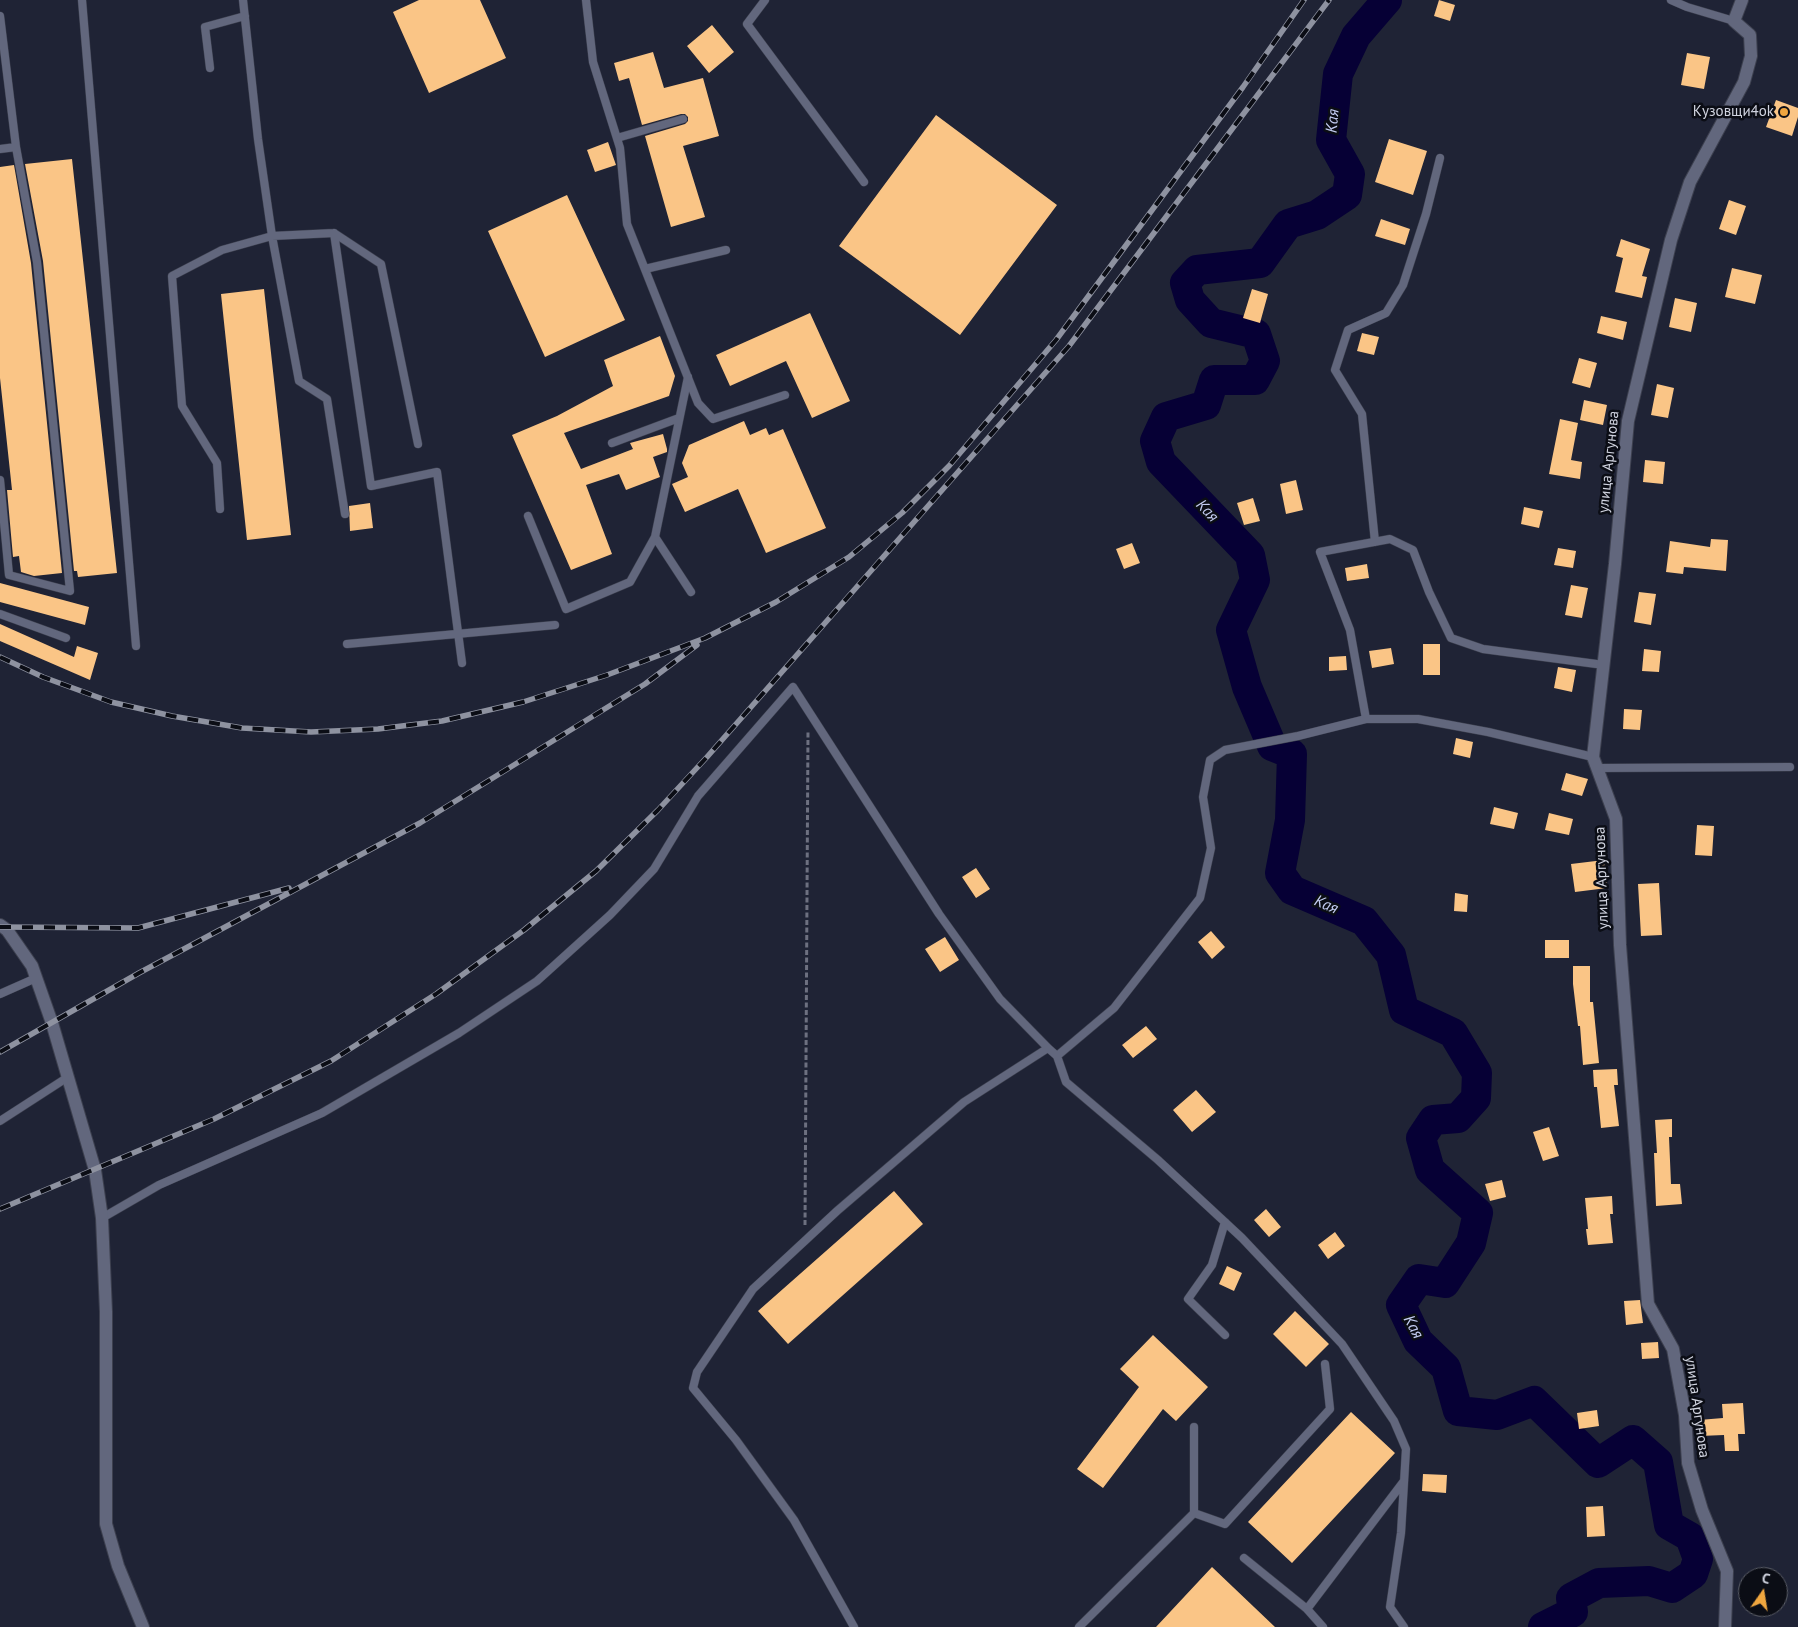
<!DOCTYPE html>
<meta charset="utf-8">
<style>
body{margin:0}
#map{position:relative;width:1798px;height:1627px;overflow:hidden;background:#1f2335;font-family:"PT Sans",sans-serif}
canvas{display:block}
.north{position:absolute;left:1738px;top:1567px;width:50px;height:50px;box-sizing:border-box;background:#0b0d15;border:1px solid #5a5d66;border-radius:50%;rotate:13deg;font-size:14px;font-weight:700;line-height:20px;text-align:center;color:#d1d4e0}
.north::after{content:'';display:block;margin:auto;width:18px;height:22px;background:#f0a63f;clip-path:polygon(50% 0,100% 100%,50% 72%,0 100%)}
</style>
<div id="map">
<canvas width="1798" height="1627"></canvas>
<div class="north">С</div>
</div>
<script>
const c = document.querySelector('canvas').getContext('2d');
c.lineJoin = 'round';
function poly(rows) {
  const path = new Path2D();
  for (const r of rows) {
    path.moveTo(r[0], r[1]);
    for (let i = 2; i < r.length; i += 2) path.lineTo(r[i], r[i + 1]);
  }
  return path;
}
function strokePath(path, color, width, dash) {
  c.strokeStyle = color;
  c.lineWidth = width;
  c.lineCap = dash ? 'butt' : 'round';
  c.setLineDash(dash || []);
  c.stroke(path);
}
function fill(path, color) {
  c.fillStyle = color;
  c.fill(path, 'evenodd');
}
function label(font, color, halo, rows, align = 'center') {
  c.font = font + ' "PT Sans",sans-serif';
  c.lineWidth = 5;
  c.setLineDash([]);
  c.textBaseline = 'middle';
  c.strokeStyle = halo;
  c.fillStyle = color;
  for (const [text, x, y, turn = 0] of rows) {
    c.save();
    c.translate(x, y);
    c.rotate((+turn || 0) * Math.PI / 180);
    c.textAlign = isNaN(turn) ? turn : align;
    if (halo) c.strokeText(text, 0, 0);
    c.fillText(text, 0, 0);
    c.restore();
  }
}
strokePath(poly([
 [1387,0,1356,36,1338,74,1331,140,1350,174,1347,195,1317,215,1288,224,1260,263,1197,270,1185,283,1190,300,1211,323,1256,334,1265,361,1255,380,1214,380,1206,405,1166,417,1155,441,1161,462,1250,555,1255,580,1231,630,1247,687,1270,741,1272,746,1292,754,1290,820,1280,873,1292,890,1364,921,1391,955,1404,1010,1453,1033,1477,1073,1476,1098,1458,1118,1433,1120,1421,1138,1430,1170,1478,1213,1471,1243,1445,1283,1419,1279,1401,1305,1418,1341,1446,1368,1458,1411,1497,1415,1534,1401,1598,1463,1633,1440,1658,1462,1669,1525,1690,1537,1698,1559,1693,1574,1672,1588,1649,1581,1599,1583,1571,1598,1573,1612,1543,1627]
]), '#060035', 30);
fill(poly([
 [419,0,480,0,506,58,429,93,393,12],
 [1439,0,1455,5,1450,21,1434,16],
 [712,25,734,52,709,73,687,46],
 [653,52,664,88,703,78,719,136,683,146,705,217,671,227,645,136,685,124,688,121,688,117,685,114,681,114,642,125,629,78,619,81,614,63],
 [1687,53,1710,57,1704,89,1681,85],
 [1776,100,1798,108,1798,117,1792,136,1766,127],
 [936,115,1057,205,960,335,839,246],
 [1389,139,1427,151,1413,195,1375,182],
 [608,142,616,165,595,172,587,150],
 [72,159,117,573,78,577,77,571,74,571,43,261,25,164],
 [14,165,31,263,62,573,34,576,21,572,19,556,13,557,7,490,12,490,0,378,0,167],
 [567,195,625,320,545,357,488,231],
 [1729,200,1746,206,1736,235,1719,229],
 [1381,219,1410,229,1405,245,1375,236],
 [1621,239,1650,249,1642,276,1647,277,1642,298,1615,292,1623,258,1616,256],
 [1732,268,1762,275,1755,304,1725,297],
 [264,289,291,535,247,540,221,294],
 [1252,289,1268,294,1260,323,1243,318],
 [1675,298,1697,303,1691,332,1669,327],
 [810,313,850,401,812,418,786,361,730,386,716,355],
 [1601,316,1627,322,1623,340,1597,333],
 [1362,333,1379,337,1374,355,1357,351],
 [660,336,675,376,669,396,564,433,581,469,633,449,630,443,663,434,667,449,667,452,653,457,660,477,626,490,619,474,586,485,612,554,571,570,512,435,557,416,613,386,604,360],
 [1579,358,1597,363,1590,388,1572,383],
 [1657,384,1674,388,1668,418,1651,415],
 [1584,400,1607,405,1603,425,1580,420],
 [1560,419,1578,423,1571,460,1582,462,1580,479,1549,474],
 [744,421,750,435,766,428,769,435,783,429,826,528,766,553,738,489,685,512,672,484,688,477,682,463,689,445],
 [1645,460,1665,462,1663,484,1643,482],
 [1296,480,1303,510,1286,514,1280,484],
 [1253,498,1260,521,1244,525,1237,503],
 [370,503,373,528,350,531,349,506],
 [1524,507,1543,511,1539,528,1521,524],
 [1711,539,1728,540,1726,571,1684,567,1683,574,1666,572,1670,541,1710,547],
 [1132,543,1140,563,1124,569,1116,549],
 [1558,548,1576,551,1573,568,1554,565],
 [1367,564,1369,578,1347,581,1345,568],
 [0,583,89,607,85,625,0,602],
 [1571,585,1588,588,1582,618,1565,615],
 [1639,592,1656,594,1651,625,1634,622],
 [0,624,74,657,77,646,98,653,90,680,0,641],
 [1423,644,1440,644,1440,675,1423,675],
 [1391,648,1394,664,1372,668,1369,651],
 [1644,649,1661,651,1659,672,1642,671],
 [1346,656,1347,670,1329,671,1329,657],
 [1558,667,1576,670,1572,692,1554,688],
 [1624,709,1642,710,1640,730,1623,729],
 [1456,738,1473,742,1470,758,1453,754],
 [1566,773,1588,779,1582,796,1561,790],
 [1494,807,1518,813,1514,829,1490,824],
 [1549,813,1573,819,1569,835,1545,830],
 [1697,825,1714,826,1712,856,1695,855],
 [1604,860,1607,888,1575,892,1571,864],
 [976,868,990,889,976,898,962,877],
 [1659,883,1662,935,1641,936,1638,884],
 [1455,893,1468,895,1467,912,1454,911],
 [1211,931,1225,947,1212,959,1198,942],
 [945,937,959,960,940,972,925,949],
 [1545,940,1569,940,1569,958,1545,958],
 [1573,966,1590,966,1590,1002,1593,1002,1599,1063,1583,1065,1580,1026,1578,1026,1573,984],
 [1146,1026,1157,1039,1133,1058,1122,1045],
 [1617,1069,1618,1085,1614,1085,1619,1126,1601,1128,1597,1087,1594,1087,1593,1070],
 [1196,1090,1216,1112,1192,1132,1173,1110],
 [1672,1119,1672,1137,1669,1137,1671,1184,1680,1184,1682,1204,1656,1206,1654,1153,1657,1153,1655,1120],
 [1549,1127,1559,1156,1543,1161,1533,1132],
 [1502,1180,1506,1197,1490,1201,1485,1184],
 [894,1191,923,1224,788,1344,758,1311],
 [1612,1196,1613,1214,1610,1214,1613,1243,1588,1245,1586,1229,1588,1229,1585,1198],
 [1266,1209,1281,1227,1269,1237,1254,1220],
 [1335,1232,1345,1246,1328,1259,1318,1245],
 [1227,1266,1242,1273,1234,1291,1219,1284],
 [1640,1300,1643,1323,1626,1325,1624,1301],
 [1295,1311,1329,1344,1306,1367,1273,1334],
 [1153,1335,1208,1387,1176,1421,1163,1409,1103,1488,1077,1469,1139,1387,1120,1369],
 [1658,1342,1659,1358,1642,1359,1641,1343],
 [1743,1403,1745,1434,1738,1434,1739,1451,1725,1451,1724,1435,1700,1436,1699,1420,1723,1418,1722,1404],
 [1597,1410,1599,1426,1579,1429,1577,1413],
 [1351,1412,1395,1453,1292,1563,1248,1522],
 [1423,1474,1447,1475,1446,1493,1422,1491],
 [1603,1506,1605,1536,1587,1537,1586,1507],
 [1212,1567,1275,1627,1156,1627]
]), '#fac586');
const service = poly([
 [82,0,136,646],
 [243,0,258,139,272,236,299,381,327,399,345,514],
 [586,0,593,62,620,148,627,224,698,403,713,419,785,395],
 [765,0,747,24,864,182],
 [1671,0,1687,7,1734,21],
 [0,16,16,147,37,262,70,591,9,575,0,480],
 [210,68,205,27,245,16],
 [617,138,683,119],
 [0,149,16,147],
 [334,233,371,486,437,472,462,663],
 [645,269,726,250],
 [612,443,679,418],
 [220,509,217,463,182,406,172,276,222,250,272,236,334,233,381,264,418,444],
 [528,516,566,609,630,582,655,537,688,377],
 [655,537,691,592],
 [1375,542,1362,414,1335,370,1348,330,1386,313,1403,285,1426,214,1440,158],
 [0,614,66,638],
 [347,644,555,625],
 [1366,719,1350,630,1320,552,1390,539,1413,550,1429,592,1451,638,1483,649,1604,665],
 [1597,768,1790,767],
 [0,994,36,978],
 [1057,1056,1066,1082,1158,1160,1242,1238,1342,1344,1394,1421,1406,1449,1401,1533,1390,1607,1404,1627],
 [0,1121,68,1077],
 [102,1218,159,1185,322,1113,459,1033,537,981,610,915,654,869,698,796,793,687,939,914,1000,999,1048,1048],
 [1225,1335,1188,1299,1212,1265,1225,1222],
 [1194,1427,1194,1513],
 [1244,1558,1307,1609],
 [854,1627,794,1520,736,1440,693,1388,697,1372,753,1289,837,1211,964,1102,1048,1048,1057,1056,1114,1008,1200,898,1211,848,1203,797,1210,760,1225,750,1298,736,1366,719,1418,719,1488,732,1593,757],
 [1079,1627,1194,1513,1225,1524,1330,1409,1325,1364],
 [1323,1627,1307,1609,1404,1481]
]);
const minor = poly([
 [0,925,7,930,32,966,52,1023,95,1170,102,1218,106,1312,106,1524,118,1566,143,1627],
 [1725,1627,1727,1571,1702,1510,1688,1463,1685,1415,1673,1349,1648,1304,1620,945,1616,819,1593,757,1615,564,1628,421,1671,240,1690,182,1744,82,1751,56,1750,35,1734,21,1742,0]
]);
strokePath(service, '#3d404f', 9);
strokePath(minor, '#3d404f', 14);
strokePath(poly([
 [805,1225,808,731]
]), '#6d7080', 3, [5, 2.5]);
strokePath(service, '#62677d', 8);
strokePath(minor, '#62677d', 12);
const rail = poly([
 [0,657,43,677,111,702,172,716,242,728,311,732,378,729,442,721,523,702,607,675,705,638,776,602,849,557,902,513,949,466,1056,340,1243,87,1304,0],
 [0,927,138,928,289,888],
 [0,1052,139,973,420,823,645,684,697,645],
 [0,1209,214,1119,331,1061,436,994,524,930,596,871,658,810,707,757,1069,346,1329,0]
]);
strokePath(rail, '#8e92a0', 5.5);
strokePath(rail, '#0b0d15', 4, [11]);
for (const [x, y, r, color] of [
 [1784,112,5,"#f0a63f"]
]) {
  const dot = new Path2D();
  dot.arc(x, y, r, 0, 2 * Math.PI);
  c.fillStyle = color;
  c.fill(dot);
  strokePath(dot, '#0b0d15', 2);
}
label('15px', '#d1d4e0', '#0b0d15', [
 ["Кузовщи4оk",1774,112]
], 'right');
label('15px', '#d1d4e0', '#0b0d15', [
 ["улица Аргунова",1609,462,-84],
 ["улица Аргунова",1602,878,-92],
 ["улица Аргунова",1697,1407,82]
]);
label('italic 16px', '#c3ccf1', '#0b0d15', [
 ["Кая",1333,121,-85],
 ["Кая",1207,511,46],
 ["Кая",1326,905,23],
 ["Кая",1413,1327,61]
]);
</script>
